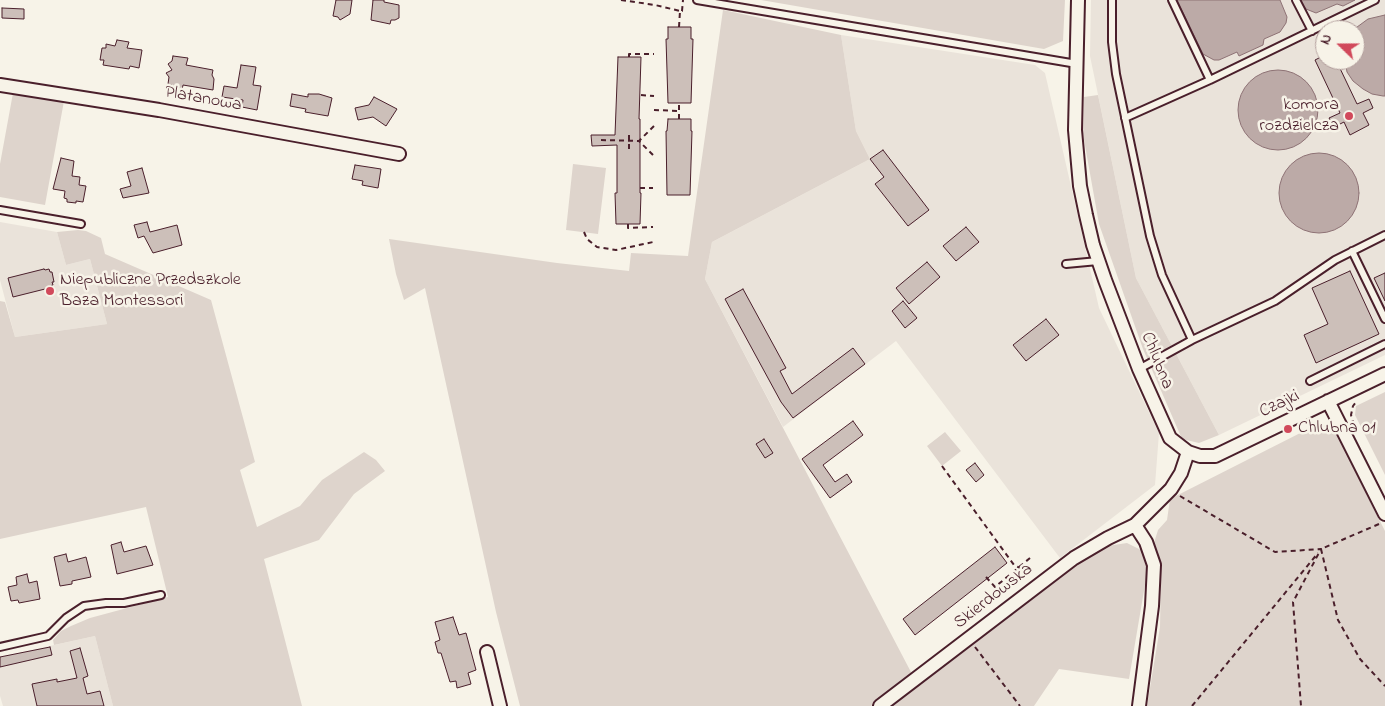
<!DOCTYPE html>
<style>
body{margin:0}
#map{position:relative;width:1385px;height:706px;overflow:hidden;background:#f7f3e8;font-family:"Indie Flower",sans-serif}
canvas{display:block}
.north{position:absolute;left:1315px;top:20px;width:50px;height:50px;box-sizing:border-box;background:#f7f3e8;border:1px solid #b29e9c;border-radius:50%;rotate:292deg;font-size:14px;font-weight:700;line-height:20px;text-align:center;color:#4a1f2b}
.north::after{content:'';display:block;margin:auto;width:18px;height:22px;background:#d1495b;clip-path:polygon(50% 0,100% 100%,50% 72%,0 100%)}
</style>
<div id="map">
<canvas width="1385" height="706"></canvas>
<div class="north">N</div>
</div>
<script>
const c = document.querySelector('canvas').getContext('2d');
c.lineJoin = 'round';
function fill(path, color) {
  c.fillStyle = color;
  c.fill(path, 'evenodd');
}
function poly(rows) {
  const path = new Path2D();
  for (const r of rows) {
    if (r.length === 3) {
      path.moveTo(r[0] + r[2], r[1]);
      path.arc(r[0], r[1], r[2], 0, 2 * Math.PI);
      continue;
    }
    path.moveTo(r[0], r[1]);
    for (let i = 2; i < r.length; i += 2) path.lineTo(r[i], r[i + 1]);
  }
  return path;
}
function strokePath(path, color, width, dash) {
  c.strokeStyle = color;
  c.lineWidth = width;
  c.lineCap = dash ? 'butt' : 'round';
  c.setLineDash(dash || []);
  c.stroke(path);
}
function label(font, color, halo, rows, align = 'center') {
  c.font = font + ' "Indie Flower",sans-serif';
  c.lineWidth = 5;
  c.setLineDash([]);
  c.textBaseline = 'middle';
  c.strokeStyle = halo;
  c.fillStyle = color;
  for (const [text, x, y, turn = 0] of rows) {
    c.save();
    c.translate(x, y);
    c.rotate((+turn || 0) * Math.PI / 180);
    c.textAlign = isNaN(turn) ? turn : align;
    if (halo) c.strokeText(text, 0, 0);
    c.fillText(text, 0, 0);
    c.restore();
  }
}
fill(poly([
 [1091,0,1385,0,1385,355,1219,435,1136,278,1090,56],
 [1325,30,1355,30,1355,60,1325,60],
 [841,35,1035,65,1045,73,1099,308,1159,433,1155,485,1060,558,896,341,783,427,705,279,712,242,870,159,856,131],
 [0,222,57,232,66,265,90,259,107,324,15,337,0,280],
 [95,636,113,706,3,706,0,696,0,657]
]), '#eae3da');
fill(poly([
 [761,0,1065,0,1063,41,1044,49],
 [723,10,841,35,856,131,870,159,712,242,705,279,912,674,871,706,520,706,496,612,425,288,404,300,396,274,389,239,557,263,629,271,631,253,688,256],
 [13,93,64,101,45,205,0,197,0,164],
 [1098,95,1136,278,1219,435,1199,443,1182,439,1143,349,1099,224,1083,134,1084,97],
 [573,164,606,168,598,234,566,230],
 [78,230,86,231,101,238,105,254,211,300,255,462,240,470,257,527,300,506,322,480,364,452,376,460,385,471,354,494,319,540,264,559,302,706,113,706,95,636,54,645,53,640,61,631,71,626,90,618,168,597,146,507,0,539,0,301,5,302,15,337,107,324,90,259,66,265,57,232],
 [1385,392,1385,475,1355,415,1356,406],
 [1320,423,1333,428,1385,531,1385,706,1147,706,1160,627,1161,573,1154,543,1158,530,1167,520,1170,499],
 [945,432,961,451,942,466,927,446],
 [1127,543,1147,553,1149,561,1129,679,1059,669,1034,706,887,706,1091,551,1107,546]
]), '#ded4cc');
const water = poly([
 [1177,0,1280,0,1287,17,1286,23,1280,32,1264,39,1263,45,1239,56,1237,52,1219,60,1214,60,1203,54,1177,0],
 [1299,0,1355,0,1343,6,1337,4,1316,13,1306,9,1299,0],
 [1385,15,1385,96,1383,96,1372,94,1363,89,1353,81,1347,72,1345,60,1355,60,1355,30,1353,30,1368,19,1385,15],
 [1278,110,40],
 [1319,193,40]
]);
fill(water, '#bcaaa7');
strokePath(water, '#8e7275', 1);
const building = poly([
 [336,0,352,0,350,14,340,20,338,17,333,16,336,0],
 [373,0,384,0,384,2,399,5,399,18,395,20,391,20,390,24,371,20,373,0],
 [2,8,24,9,24,19,2,18,2,8],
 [668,27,691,27,691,39,693,39,691,103,668,103,666,39,668,39,668,27],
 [117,40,129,42,127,48,142,50,139,68,130,66,129,69,103,65,104,60,100,60,102,48,106,48,106,44,115,46,117,40],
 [1325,55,1325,60,1336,60,1357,104,1369,99,1373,108,1363,113,1369,125,1350,135,1344,122,1334,127,1329,118,1340,113,1315,60,1325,55],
 [173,56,188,58,186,65,213,70,212,75,214,79,213,90,183,85,182,90,171,88,172,85,168,84,169,77,166,73,172,70,168,64,172,61,173,56],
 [618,57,641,57,639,119,640,119,640,193,641,193,640,224,616,224,615,193,617,193,617,145,592,146,591,135,615,135,618,57],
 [241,65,256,67,253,85,261,86,257,110,242,107,243,100,222,97,224,86,237,88,241,65],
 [292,94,308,97,308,94,319,94,332,98,328,116,305,112,306,109,290,106,292,94],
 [374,97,397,109,386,126,373,117,358,120,355,108,369,105,374,97],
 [668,119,691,119,691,131,692,131,690,195,667,195,666,131,667,131,668,119],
 [883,150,929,210,908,226,875,184,884,177,870,159,883,150],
 [61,158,74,161,72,176,80,177,79,185,86,186,83,202,76,201,76,203,67,202,67,199,64,198,65,191,53,189,61,158],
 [355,165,381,169,378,188,362,185,363,181,352,179,355,165],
 [142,168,149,193,123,198,120,189,131,186,127,172,142,168],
 [147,222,150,232,177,225,182,245,153,253,144,236,138,238,134,225,147,222],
 [966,227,979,242,956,261,943,246,966,227],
 [927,262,940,277,909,304,896,288,927,262],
 [44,269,45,270,49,269,50,272,52,272,54,282,52,282,53,285,49,286,49,288,13,297,8,278,44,269],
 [1350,271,1379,334,1316,363,1304,335,1328,324,1312,288,1350,271],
 [1385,273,1385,301,1374,278,1385,273],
 [743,289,786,368,780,371,792,394,853,348,865,364,793,418,781,402,725,299,743,289],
 [903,301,917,318,905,328,892,311,903,301],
 [1046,319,1059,335,1026,361,1013,345,1046,319],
 [853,421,863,435,823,465,835,482,847,474,852,482,830,498,802,459,853,421],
 [764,439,773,453,765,458,756,444,764,439],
 [975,463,984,475,976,482,966,470,975,463],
 [121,542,124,552,146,546,153,565,117,574,111,545,121,542],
 [995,547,1007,563,915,635,903,619,995,547],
 [66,554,68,562,86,557,91,577,72,581,72,584,60,586,54,557,66,554],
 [27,574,29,583,37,581,40,599,19,603,18,600,11,601,8,587,17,585,16,577,27,574],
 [453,617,459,635,466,633,476,670,468,673,471,684,457,688,456,681,450,682,441,653,438,653,435,642,440,640,435,622,453,617],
 [50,647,52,655,0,667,0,657,50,647],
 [80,648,88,676,83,678,87,694,100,691,104,706,37,706,32,684,57,679,57,682,77,678,70,651,80,648]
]);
fill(building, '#ccbfb9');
strokePath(building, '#4a1f2b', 1);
const lane = poly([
 [697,0,1077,64],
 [1112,0,1112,42,1116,74,1150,236,1162,275,1192,340],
 [1172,0,1210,80],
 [1296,0,1312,31],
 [1125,118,1210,80,1375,0],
 [0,210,81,224],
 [1352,251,1385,319],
 [1066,264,1098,261],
 [1139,369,1192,340,1275,301,1335,260,1385,235],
 [1310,381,1385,344],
 [0,647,48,636,66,618,84,606,106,603,124,603,161,595]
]);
const street = poly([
 [1078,0,1075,130,1080,186,1086,215,1093,245,1105,280,1139,369,1170,438,1188,452,1200,456,1215,456,1385,374],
 [0,85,159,110,399,154],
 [1328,401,1385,514],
 [487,652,500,706],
 [880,706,1074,558,1108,538,1135,525],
 [1139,706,1152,606,1154,565,1146,542,1135,525,1171,489,1181,473,1188,452]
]);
strokePath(lane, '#4a1f2b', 10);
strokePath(street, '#4a1f2b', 16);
strokePath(poly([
 [621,0,655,5,680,11],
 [679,27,680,11,682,11,683,0],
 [629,57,629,54,654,54],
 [641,95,654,96],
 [654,110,679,111],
 [679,119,679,103],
 [601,140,639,141],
 [629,149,629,132],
 [653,155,639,141,654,126],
 [640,188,653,188],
 [628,224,628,228,653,227],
 [584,232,587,239,597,247,616,250,653,242],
 [1354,425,1351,415,1353,406,1356,402],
 [942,466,1014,565,1022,569,1030,577],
 [1180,496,1275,552,1321,549,1293,602,1301,706],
 [1379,524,1321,549,1338,620,1360,659,1385,686],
 [986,577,995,587,1030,558],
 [975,647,1020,706],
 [1192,706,1318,553]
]), '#4a1f2b', 2, [5, 4]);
strokePath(lane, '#f7f3e8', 6);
strokePath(street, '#f7f3e8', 12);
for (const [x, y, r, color] of [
 [1349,116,5,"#d1495b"],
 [50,291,5,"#d1495b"],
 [1288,429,5,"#d1495b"]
]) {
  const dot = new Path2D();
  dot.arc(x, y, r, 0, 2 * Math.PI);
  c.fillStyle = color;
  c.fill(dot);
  strokePath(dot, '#f7f3e8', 2);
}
label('18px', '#4a1f2b', '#f7f3e8', [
 ["Platanowa",203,100,10],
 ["Chlubna",1156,361,68],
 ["Czajki",1280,405,-26],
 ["Skierdowska",994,597,-38]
]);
label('18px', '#4a1f2b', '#f7f3e8', [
 ["komora",1339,106,"right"],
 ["rozdzielcza",1339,127,"right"],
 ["Niepubliczne Przedszkole",60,281],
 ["Baza Montessori",60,302],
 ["Chlubna 01",1298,429]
], 'left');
</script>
